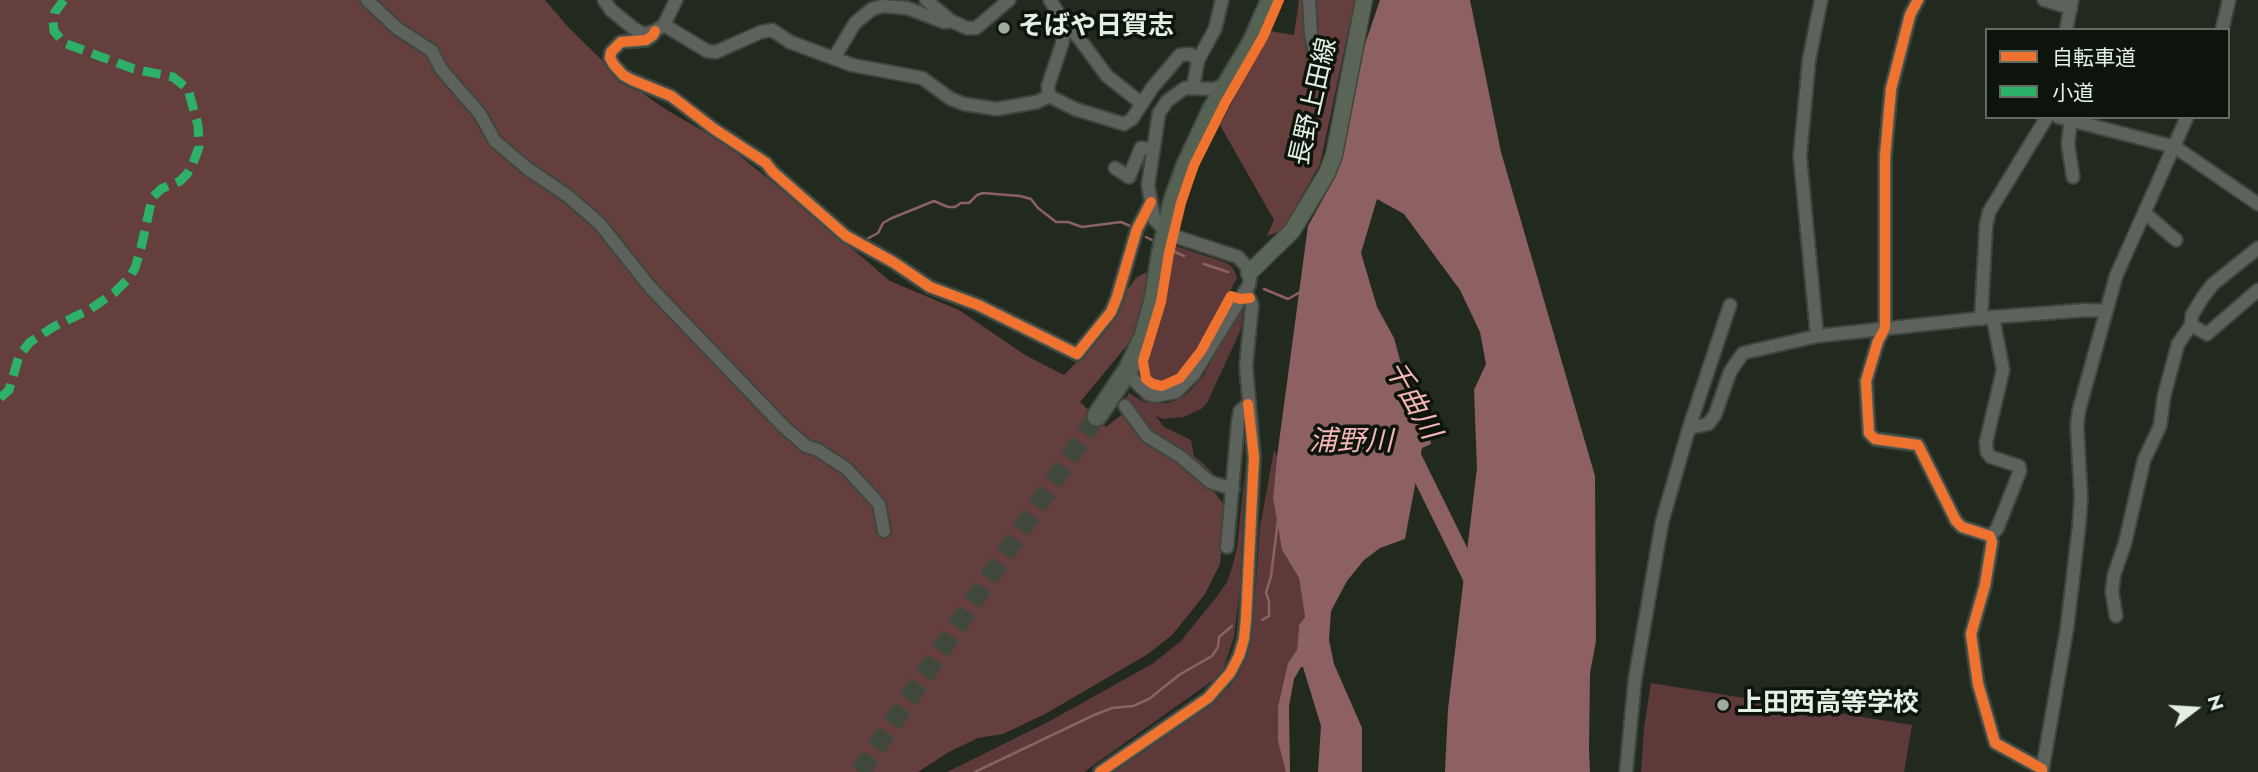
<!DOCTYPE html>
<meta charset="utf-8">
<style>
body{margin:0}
#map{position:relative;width:2258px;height:772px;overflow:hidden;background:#222a20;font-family:Jost,"Noto Sans JP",sans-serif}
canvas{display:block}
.legend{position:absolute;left:1985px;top:28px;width:245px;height:91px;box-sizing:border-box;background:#0d140c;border:2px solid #636c62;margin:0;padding:9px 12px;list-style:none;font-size:21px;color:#e4efe3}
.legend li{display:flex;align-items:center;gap:14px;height:35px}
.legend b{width:35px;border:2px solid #636c62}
.north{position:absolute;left:2160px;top:674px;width:70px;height:70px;-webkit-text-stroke:5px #0d140c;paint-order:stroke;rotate:73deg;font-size:19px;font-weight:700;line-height:28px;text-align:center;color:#e4efe3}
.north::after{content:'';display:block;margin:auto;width:24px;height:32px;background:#e4efe3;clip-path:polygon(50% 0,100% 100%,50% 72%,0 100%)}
</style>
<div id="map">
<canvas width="2258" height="772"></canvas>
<ul class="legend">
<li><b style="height:9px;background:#ef722f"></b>自転車道</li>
<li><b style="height:9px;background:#2db169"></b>小道</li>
</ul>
<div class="north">N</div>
</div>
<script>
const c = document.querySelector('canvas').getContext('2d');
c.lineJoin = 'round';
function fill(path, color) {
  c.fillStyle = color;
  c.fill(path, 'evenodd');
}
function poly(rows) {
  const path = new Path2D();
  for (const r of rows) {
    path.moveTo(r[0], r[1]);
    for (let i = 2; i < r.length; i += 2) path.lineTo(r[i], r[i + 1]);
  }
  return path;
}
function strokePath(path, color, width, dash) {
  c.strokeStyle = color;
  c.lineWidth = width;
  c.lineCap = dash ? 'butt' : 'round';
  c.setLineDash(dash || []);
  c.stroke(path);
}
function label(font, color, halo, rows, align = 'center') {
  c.font = font + ' Jost,"Noto Sans JP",sans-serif';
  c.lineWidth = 7;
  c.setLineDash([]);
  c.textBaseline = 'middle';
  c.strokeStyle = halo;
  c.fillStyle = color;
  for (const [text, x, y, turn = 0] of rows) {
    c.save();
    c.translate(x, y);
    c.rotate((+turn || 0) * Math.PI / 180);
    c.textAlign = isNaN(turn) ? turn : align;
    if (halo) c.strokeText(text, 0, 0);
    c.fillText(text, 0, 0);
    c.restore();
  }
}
fill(poly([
 [1173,245,1227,263,1233,268,1237,278,1199,349,1178,376,1161,384,1150,379,1148,353,1167,295],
 [1241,309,1243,311,1241,329,1207,403,1201,409,1184,417,1163,419,1156,416,1164,427,1191,440,1194,456,1204,464,1218,479,1214,480,1148,434,1124,402,1129,393,1144,402,1155,403,1168,403,1180,399,1188,393,1204,375,1230,323],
 [1274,450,1277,457,1273,498,1282,550,1299,578,1305,617,1299,625,1297,650,1288,663,1286,772,1109,772,1134,754,1209,707,1230,686,1238,675,1244,662,1249,640,1256,584,1260,527],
 [1245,470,1240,587,1234,637,1223,670,1212,681,1084,772,947,772,1048,722,1152,664,1180,642,1215,599,1227,582,1232,568,1237,548],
 [1651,683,1912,725,1904,772,1641,772,1644,728]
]), '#5d3a39');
fill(poly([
 [0,0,545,0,568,27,616,74,665,109,724,143,808,211,890,281,959,310,1025,355,1064,375,1102,336,1126,291,1137,277,1147,272,1144,300,1134,337,1080,402,1106,427,1125,412,1212,489,1225,506,1220,564,1205,594,1190,613,1172,635,1148,654,1045,714,1003,734,978,738,949,752,918,772,0,772],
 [1299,0,1355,0,1320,164,1283,230,1267,236,1274,220,1220,125,1269,31,1294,35]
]), '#653e3e');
fill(poly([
 [1380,0,1470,0,1501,152,1595,476,1596,641,1590,673,1589,751,1590,772,1445,772,1448,709,1477,468,1474,390,1486,364,1480,332,1460,290,1404,214,1377,199,1361,253,1377,307,1394,338,1409,393,1428,427,1431,444,1422,448,1405,539,1380,548,1364,560,1347,581,1331,611,1329,640,1334,664,1362,728,1362,772,1318,772,1321,726,1303,667,1301,667,1294,679,1289,706,1290,772,1286,772,1278,741,1278,707,1288,663,1297,650,1299,625,1305,617,1299,578,1282,550,1273,498,1277,457,1308,226,1335,177,1365,44]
]), '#8d6162');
strokePath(poly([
 [1146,237,1156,242],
 [863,241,878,233,883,223,892,218,934,201,948,207,955,207,961,203,969,203,977,195,983,193,1020,196,1031,199,1038,208,1056,222,1068,222,1082,227,1121,222,1130,226],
 [1171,250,1184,256],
 [1204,264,1228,272],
 [1264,289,1288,299,1302,291],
 [1262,620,1269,616,1269,601,1266,593,1271,576,1278,520],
 [975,772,1092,716,1112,708,1133,706,1149,699,1179,675,1212,656,1218,647,1219,637,1232,626]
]), '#8d6162', 2.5);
strokePath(poly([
 [1408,448,1476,586]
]), '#8d6162', 18);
strokePath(poly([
 [860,772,1097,416]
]), '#3f483d', 19, [19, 10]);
const minor = poly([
 [367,0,398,29,432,51,441,69,480,114,495,141,528,169,568,196,600,224,650,287,784,427,806,446,818,450,847,469,879,504,884,531],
 [604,0,611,10,633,28,644,34,655,31,664,25,707,51,716,52,761,32,772,30,790,42,852,65,922,78,951,99,964,104,997,109,1037,102,1049,96,1075,109,1124,124,1132,119,1152,88,1180,55,1190,54,1198,60],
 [926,0,951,21,967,28,976,28,1009,0],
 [1050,0,1066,25,1078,37,1107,76,1141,103],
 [1309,0,1311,34,1315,54],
 [1918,0,1910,15,1891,89,1885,157,1885,328,1878,341,1866,381,1869,433,1875,439,1918,445,1956,521,1962,527,1990,536,1992,542,1985,585,1971,634,1978,684,1995,743,2042,769],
 [2044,0,2071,8],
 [664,25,676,0],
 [2066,30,2072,0],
 [2222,30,2229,0],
 [655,31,653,35,646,40,621,42,611,52,610,58,614,65,623,75,632,80,671,96,714,129,766,163,773,172,846,236,893,262,930,287,978,305,1077,354,1111,312,1117,297,1137,229,1151,202],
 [834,58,855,23,872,9,883,6,907,8,944,22,951,21],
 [1193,88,1198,60,1215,29,1222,0],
 [1049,96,1048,86,1062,44,1066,25],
 [2058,117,2175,147,2258,204],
 [2071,117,2068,144,2073,177],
 [1115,168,1129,177,1141,148,1153,149],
 [2145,213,2176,240],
 [1162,227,1154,219,1148,185,1159,113,1167,101,1185,88,1213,89,1227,85],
 [1981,319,1986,226,1989,212,2047,117],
 [2191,325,2207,334,2258,290],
 [1817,336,1800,156,1809,60,1821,0],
 [1128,370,1130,376,1148,394,1155,396,1176,392,1194,374,1249,285,1250,278,1247,267,1238,257,1177,237],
 [1125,406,1147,436,1181,457,1210,482,1233,489],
 [1689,428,1708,424,1715,415,1730,372,1743,353,1817,336,1993,317,2087,310,2105,311],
 [1990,536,1997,529,2020,471,2019,466,1991,457,1987,452,1986,442,2003,370,1993,317],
 [1227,547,1238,422,1240,411,1248,404],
 [2116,616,2112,592,2114,575,2125,543,2144,460,2160,426,2164,396,2178,344,2191,325,2192,315,2203,297,2213,284,2258,248],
 [1100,772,1208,698,1230,673,1239,656,1244,639,1246,619,1254,457,1246,366,1252,305,1246,291],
 [1626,772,1635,679,1662,522,1689,428,1730,305],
 [2042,772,2067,628,2079,526,2081,498,2077,425,2079,410,2116,276,2187,117]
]);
const major = poly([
 [1249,273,1292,231,1327,173,1334,155,1364,0]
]);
const highway = poly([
 [1097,416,1128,370,1143,339,1154,300,1162,251,1173,202,1186,166,1212,110,1252,43,1271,0]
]);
strokePath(minor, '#3f463d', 16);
strokePath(major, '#3f463d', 19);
strokePath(highway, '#3f463d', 23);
strokePath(minor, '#5d635c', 12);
strokePath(major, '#5a6558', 16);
strokePath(highway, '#556153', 19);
strokePath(poly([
 [0,398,9,390,19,356,30,342,55,326,89,310,115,292,130,277,135,268,141,248,152,198,161,189,180,181,187,174,192,166,199,147,198,125,188,89,173,77,134,69,64,43,54,31,53,21,55,12,64,0]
]), '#2db169', 9, [18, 9]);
strokePath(poly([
 [1918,0,1910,15,1891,89,1885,157,1885,328,1878,341,1866,381,1869,433,1875,439,1918,445,1956,521,1962,527,1990,536,1992,542,1985,585,1971,634,1978,684,1995,743,2042,769,2042,772],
 [655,31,653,35,646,40,621,42,611,52,610,58,614,65,623,75,632,80,671,96,714,129,766,163,773,172,846,236,893,262,930,287,978,305,1077,354,1111,312,1117,297,1137,229,1151,202],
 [1250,298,1240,299,1231,296,1201,351,1180,378,1162,386,1153,384,1146,379,1143,361,1161,302,1169,253,1181,203,1194,165,1225,103,1263,37,1279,0],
 [1100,772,1208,698,1230,673,1239,656,1244,639,1246,619,1254,457,1248,404]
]), '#ef722f', 10);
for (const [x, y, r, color] of [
 [1004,28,7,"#a0aa9f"],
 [1723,705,7,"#a0aa9f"]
]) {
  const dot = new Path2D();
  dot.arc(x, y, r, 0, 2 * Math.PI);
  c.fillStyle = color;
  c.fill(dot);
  strokePath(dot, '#0d140c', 2.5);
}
label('bold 26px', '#e4efe3', '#0d140c', [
 ["そばや日賀志",1018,28],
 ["上田西高等学校",1737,705]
], 'left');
label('26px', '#e4efe3', '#0d140c', [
 ["長野上田線",1315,102,-77]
]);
label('italic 28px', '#f6b5b6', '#0d140c', [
 ["千曲川",1411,401,61],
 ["浦野川",1351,443]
]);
</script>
